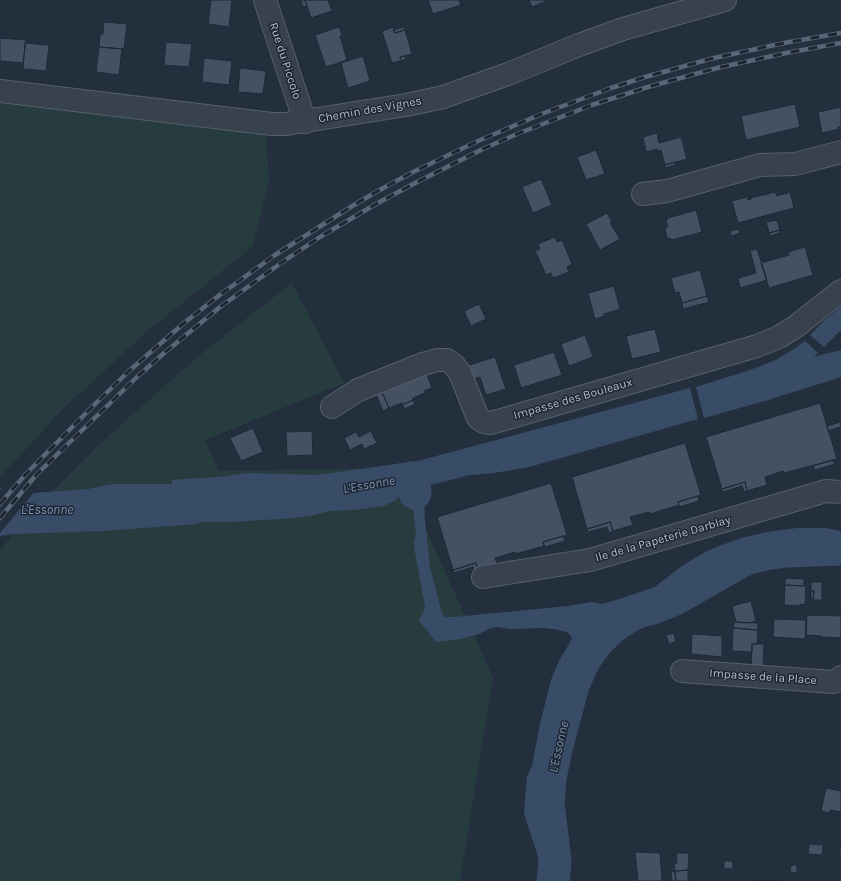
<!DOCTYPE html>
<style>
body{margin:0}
canvas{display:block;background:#242f3e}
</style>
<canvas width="841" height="881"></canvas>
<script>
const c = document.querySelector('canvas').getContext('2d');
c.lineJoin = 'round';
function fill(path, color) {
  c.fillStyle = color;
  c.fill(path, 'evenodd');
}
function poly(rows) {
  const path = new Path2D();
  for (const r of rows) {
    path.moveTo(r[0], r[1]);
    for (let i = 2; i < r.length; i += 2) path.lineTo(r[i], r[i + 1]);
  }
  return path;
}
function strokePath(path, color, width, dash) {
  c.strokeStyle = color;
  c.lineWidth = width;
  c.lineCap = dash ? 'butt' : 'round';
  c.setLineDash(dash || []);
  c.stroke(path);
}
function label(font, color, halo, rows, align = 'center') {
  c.font = font + ' Karla,sans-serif';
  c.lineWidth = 3;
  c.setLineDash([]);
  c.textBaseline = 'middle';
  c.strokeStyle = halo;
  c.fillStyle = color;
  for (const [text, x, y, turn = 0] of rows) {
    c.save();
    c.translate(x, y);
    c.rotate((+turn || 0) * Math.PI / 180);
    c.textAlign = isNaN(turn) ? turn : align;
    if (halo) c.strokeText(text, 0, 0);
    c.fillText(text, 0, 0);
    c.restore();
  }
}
fill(poly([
 [0,100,266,132,269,182,253,246,144,334,63,409,0,477],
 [292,283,344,383,205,440,218,471,398,468,493,678,460,881,0,881,0,551,13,534,53,491,116,429,201,354]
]), '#263c3f');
fill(poly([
 [841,307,841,330,824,347,810,335,824,321],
 [805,341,818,353,814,357,841,350,841,377,768,400,704,418,696,387,750,370,776,360,794,349],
 [690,388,698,419,529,467,494,473,470,475,399,493,396,500,384,506,354,510,329,511,311,516,280,519,231,522,200,522,197,524,104,531,13,534,0,536,0,488,34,493,88,489,113,484,172,484,172,480,184,479,218,477,247,473,318,475,418,461],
 [420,492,424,497,425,520,430,567,441,610,444,617,454,617,568,606,591,602,602,604,623,598,649,589,656,586,682,566,700,555,714,548,741,538,767,532,797,528,826,528,841,531,841,549,786,551,765,554,749,558,740,562,675,599,653,608,641,611,631,615,614,626,598,641,584,660,573,685,556,749,550,778,548,803,555,862,553,881,537,881,539,872,539,860,524,813,527,777,532,766,540,724,551,680,559,661,572,639,571,636,567,632,559,630,545,628,511,629,496,627,491,628,479,634,460,639,436,642,426,629,422,625,419,620,424,611,425,606,414,547,414,542,416,533,411,494]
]), '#394c67');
fill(poly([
 [3,486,36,490,0,533,0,490]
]), '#242f3e');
strokePath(poly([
 [378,484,412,478,415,493],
 [553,881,555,862,548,803,550,778,556,749,573,685,584,660,598,641,614,626,631,615,641,611,653,608,675,599,740,562,749,558,765,554,786,551,841,549]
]), '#394c67', 33);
const building = poly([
 [211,0,232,0,229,27,208,24,211,0],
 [301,0,305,0,307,6,303,7,301,0],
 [305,0,328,0,332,11,311,18,305,0],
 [428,0,459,0,461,5,433,14,428,0],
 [529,0,549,0,532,7,529,0],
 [104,22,127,24,124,49,99,47,100,34,103,34,104,22],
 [339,27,342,35,340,36,347,60,326,67,315,35,339,27],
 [393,27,395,33,405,30,412,54,400,57,401,61,392,63,382,31,393,27],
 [404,27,405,30,395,33,393,30,404,27],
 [0,38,26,40,23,63,0,61,0,38],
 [166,42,192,44,189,67,164,65,166,42],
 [25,43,49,45,46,71,23,69,25,43],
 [99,47,122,49,119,75,96,72,99,47],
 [363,56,370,81,348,88,341,63,363,56],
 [405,56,406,59,401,61,400,57,405,56],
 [204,58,232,61,229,85,202,82,204,58],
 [240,68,266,71,263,94,238,92,240,68],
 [795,104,800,127,746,140,741,116,795,104],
 [841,107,841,127,838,127,839,129,822,133,818,112,841,107],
 [657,133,659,143,681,137,687,159,665,165,661,150,657,151,657,149,646,152,643,137,657,133],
 [596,150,605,174,586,180,577,157,596,150],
 [675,162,675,165,666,168,665,165,675,162],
 [541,179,552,205,533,213,522,187,541,179],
 [775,192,777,196,790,192,794,208,738,223,732,201,747,197,748,200,751,199,751,198,775,192],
 [696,210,702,232,672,240,670,238,667,238,665,229,668,226,666,222,668,218,696,210],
 [607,213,612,222,610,223,620,239,600,250,586,224,607,213],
 [777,220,780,230,769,233,766,222,777,220],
 [739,229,740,233,731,236,730,231,739,229],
 [780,230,780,233,770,236,769,233,780,230],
 [555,237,557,242,562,240,572,264,567,267,569,272,553,278,551,273,546,275,535,251,540,249,538,244,555,237],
 [805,247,813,275,769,288,761,263,789,255,788,252,805,247],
 [757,249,767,280,740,288,738,278,756,273,750,251,757,249],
 [700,270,707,296,682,303,679,292,675,293,671,278,700,270],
 [614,286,620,309,604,314,604,316,595,319,588,293,614,286],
 [707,296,709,302,683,309,682,303,707,296],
 [479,304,486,319,471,326,464,311,479,304],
 [655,329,661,352,632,359,626,336,655,329],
 [585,335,593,357,569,366,561,344,585,335],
 [554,352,562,375,521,388,514,365,554,352],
 [495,357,506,389,486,395,480,377,467,381,463,367,495,357],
 [426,372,432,388,424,391,425,393,413,398,413,400,402,405,402,403,389,408,382,392,426,372],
 [382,392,389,408,383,411,376,394,382,392],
 [413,400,415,404,405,409,402,405,413,400],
 [820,403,837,459,784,473,783,471,765,477,767,485,747,491,745,482,722,489,706,437,820,403],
 [841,422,841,427,828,431,827,426,841,422],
 [253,428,263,452,241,461,230,438,253,428],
 [312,431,313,455,287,456,286,432,312,431],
 [371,431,377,443,364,449,362,444,350,450,344,438,356,432,359,437,371,431],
 [685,443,701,495,678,502,679,505,650,514,649,512,630,517,633,525,613,531,610,522,587,529,572,477,685,443],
 [833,460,835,464,815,470,813,466,833,460],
 [745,482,747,491,744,492,742,486,723,492,722,489,745,482],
 [551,483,567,535,543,542,544,546,515,554,515,552,495,558,498,566,478,572,476,563,453,570,437,517,551,483],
 [698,496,699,501,679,507,678,502,698,496],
 [610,522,613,531,609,533,607,527,588,532,587,529,610,522],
 [563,536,565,541,545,547,543,542,563,536],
 [476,563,478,572,474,573,473,567,454,573,453,570,476,563],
 [785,578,804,579,804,586,785,585,785,578],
 [811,582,822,582,822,600,813,600,814,591,811,591,811,582],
 [785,585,806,586,805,605,800,604,800,606,784,605,785,585],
 [811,591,814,591,813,600,811,600,811,591],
 [751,601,756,621,748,623,736,622,732,606,751,601],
 [807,615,841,616,841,638,821,637,821,636,806,635,807,615],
 [774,619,806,620,805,639,773,637,774,619],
 [734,622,758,623,758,630,733,628,734,622],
 [733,628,758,630,757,644,752,644,752,652,732,651,733,628],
 [674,633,676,642,669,644,666,635,674,633],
 [692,634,722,636,722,657,691,654,692,634],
 [752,644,764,644,763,671,751,670,752,644],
 [826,788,841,791,841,812,830,810,829,813,821,811,826,788],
 [809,844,823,845,822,855,808,854,809,844],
 [840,847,841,847,841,857,839,857,840,847],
 [635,852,660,853,662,881,638,881,635,852],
 [676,853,689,853,688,870,675,871,674,863,677,863,676,853],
 [724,861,733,861,733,869,724,869,724,861],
 [791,865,797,865,797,873,790,872,791,865],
 [688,870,688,881,676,881,675,871,688,870],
 [675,871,676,881,672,881,671,872,675,871],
 [753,880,780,881,753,881,753,880]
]);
fill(building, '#455162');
strokePath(building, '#1f2835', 1);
const minor = poly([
 [265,0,305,122],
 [0,91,272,124,286,124,406,105,425,101,443,97,508,74,579,45,623,29,725,0],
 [643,194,667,191,760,165,795,164,841,152],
 [332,407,358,390,423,364,437,360,447,360,454,365,460,373,478,418,484,422,491,423,757,346,779,337,795,327,841,291],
 [483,577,590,560,826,491,841,492],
 [682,671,833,682,839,680,841,677]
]);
strokePath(minor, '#565f6c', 24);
strokePath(minor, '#38414e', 22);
const rail = poly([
 [0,504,25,475,91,408,129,371,184,323,217,297,275,255,349,208,376,192,413,172,478,141,544,113,611,88,645,77,714,58,784,43,841,33],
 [0,518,37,474,137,377,163,354,220,307,281,263,320,237,376,204,417,182,483,149,517,134,592,105,648,87,717,68,786,53,841,43]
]);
strokePath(rail, '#5a6575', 4.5);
strokePath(rail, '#1d2633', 3, [9]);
label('12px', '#b4bcc9', '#1d2633', [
 ["Rue du Piccolo",285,61,72],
 ["Chemin des Vignes",370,110,-10],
 ["Impasse des Bouleaux",573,399,-16],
 ["Ile de la Papeterie Darblay",663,539,-16],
 ["Impasse de la Place",763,677,4]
]);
label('italic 13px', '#7c92b1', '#1d2633', [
 ["L'Essonne",369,485,-10],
 ["L'Essonne",47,510],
 ["L'Essonne",559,747,-77]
]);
</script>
